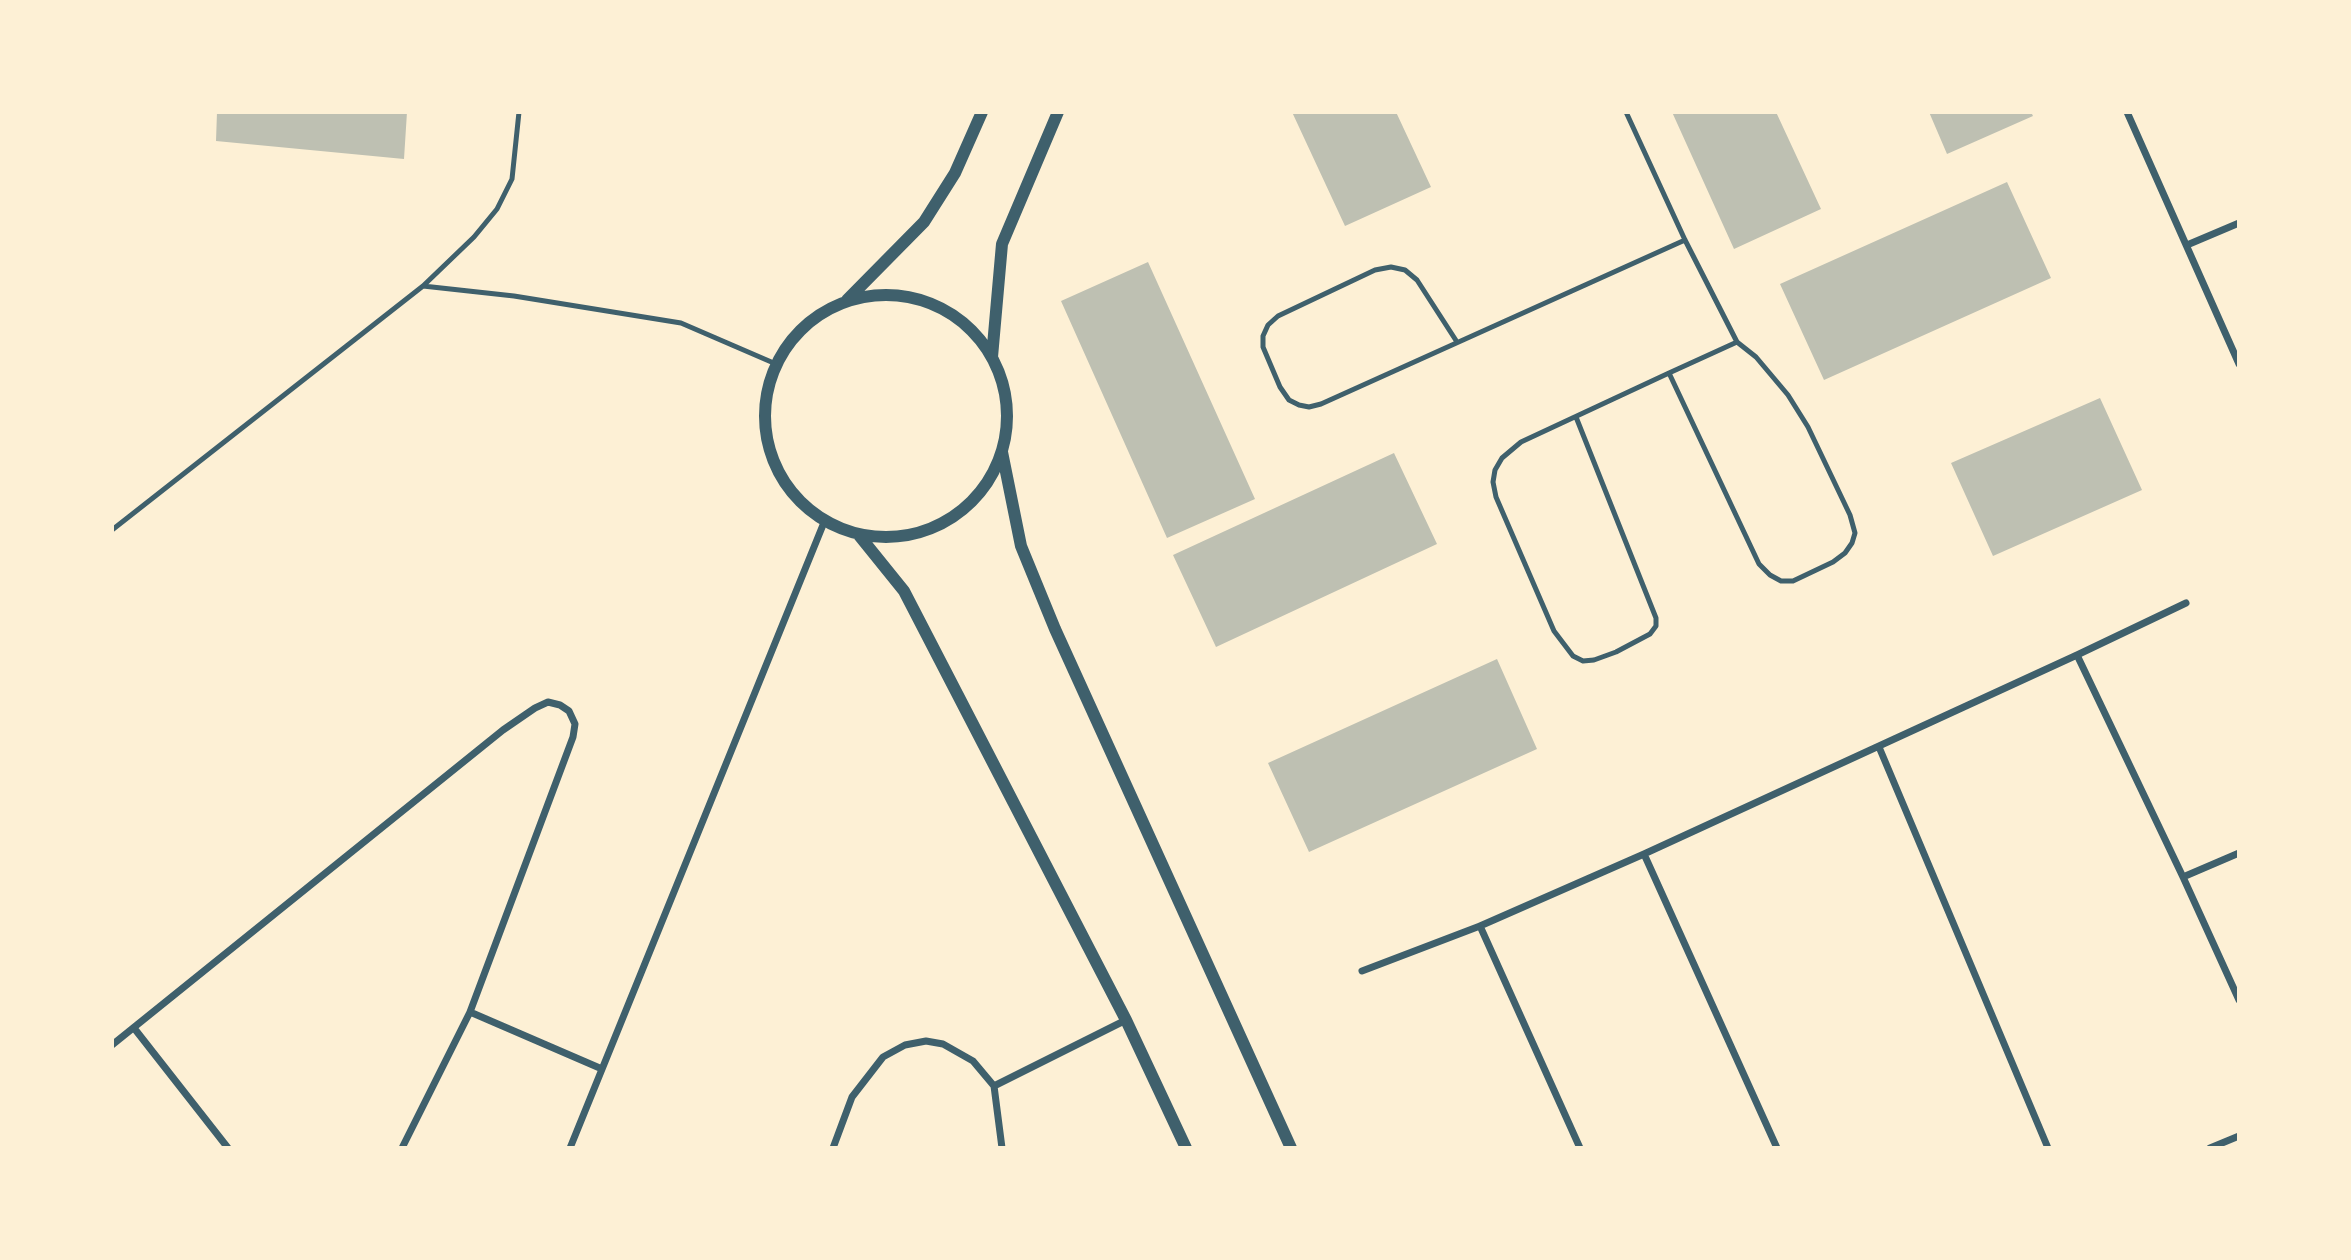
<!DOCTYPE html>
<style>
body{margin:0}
#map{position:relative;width:2351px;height:1260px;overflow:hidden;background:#fdf0d5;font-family:Jost,sans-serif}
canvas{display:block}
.frame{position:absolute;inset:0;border:114px solid #fdf0d5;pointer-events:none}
</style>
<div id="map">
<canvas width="2351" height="1260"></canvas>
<div class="frame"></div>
</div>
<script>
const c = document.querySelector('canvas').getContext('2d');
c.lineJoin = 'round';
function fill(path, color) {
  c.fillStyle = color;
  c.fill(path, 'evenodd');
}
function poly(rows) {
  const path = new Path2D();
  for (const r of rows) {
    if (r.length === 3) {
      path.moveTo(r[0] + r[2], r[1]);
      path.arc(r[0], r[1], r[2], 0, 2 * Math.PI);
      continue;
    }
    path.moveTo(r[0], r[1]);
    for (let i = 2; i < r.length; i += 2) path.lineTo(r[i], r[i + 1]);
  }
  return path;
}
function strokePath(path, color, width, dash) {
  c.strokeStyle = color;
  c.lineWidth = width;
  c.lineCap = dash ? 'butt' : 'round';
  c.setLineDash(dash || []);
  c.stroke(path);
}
fill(poly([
 [217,112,407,112,404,159,216,141],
 [1292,112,1396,112,1431,187,1345,226],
 [1672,112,1776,112,1821,209,1734,249],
 [1929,112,2031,112,2033,116,1947,154],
 [2007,182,2051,278,1824,380,1780,284],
 [1148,262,1255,499,1167,538,1061,301],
 [2100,398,2142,490,1993,556,1951,463],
 [1394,453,1437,544,1216,647,1173,555],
 [1497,659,1537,749,1309,852,1268,763]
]), '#bec0b2');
strokePath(poly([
 [1626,112,1685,240,1737,342,1756,357,1788,395,1808,427,1850,515,1855,533,1852,543,1845,553,1833,562,1793,581,1781,581,1770,575,1759,564,1669,373,1737,342],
 [423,286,514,296,681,323,776,364],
 [1457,342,1417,280,1405,270,1391,267,1375,270,1278,316,1268,325,1263,336,1263,347,1280,387,1289,400,1299,405,1309,407,1321,404,1685,240],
 [1576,417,1656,618,1656,626,1650,634,1616,652,1594,660,1583,661,1573,656,1554,631,1496,497,1493,482,1495,470,1502,458,1521,442,1669,373],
 [112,530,423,286,474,237,497,209,512,179,519,112]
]), '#3f606c', 5);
strokePath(poly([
 [2127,112,2239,364],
 [2187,245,2239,223],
 [2077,655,2183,877,2239,1000],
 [1879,747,2048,1148],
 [1644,854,1777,1148],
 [2183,877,2239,853],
 [1480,926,1580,1148],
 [1362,971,1480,926,1644,854,2077,655,2186,603],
 [470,1012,602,1069],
 [134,1028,228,1148],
 [112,1045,503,730,535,708,548,702,560,705,569,711,575,724,573,737,470,1012,402,1148],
 [994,1086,1126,1020],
 [570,1148,825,520],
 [833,1148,852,1097,883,1057,905,1045,926,1041,943,1044,973,1061,994,1086,1002,1148],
 [2210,1148,2239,1136]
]), '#3f606c', 7);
strokePath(poly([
 [886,416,121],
 [847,300,924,222,955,173,982,112],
 [992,357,1002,244,1058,112],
 [1002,452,1021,546,1055,629,1291,1148],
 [858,534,904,591,1126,1020,1186,1148]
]), '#3f606c', 12);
</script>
